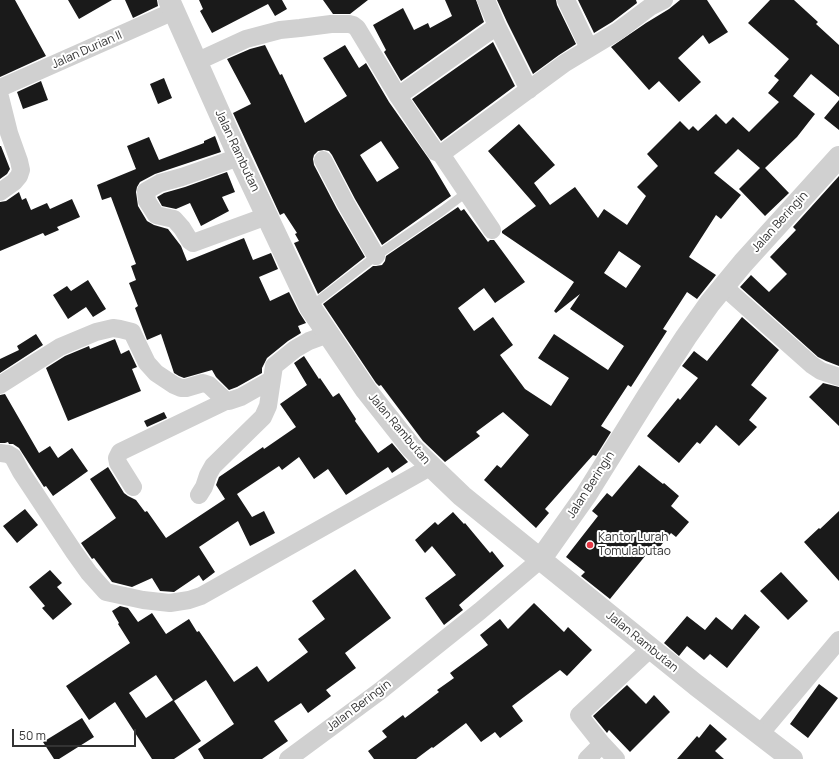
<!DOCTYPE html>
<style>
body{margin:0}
#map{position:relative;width:839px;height:759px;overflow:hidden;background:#fff;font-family:Manrope,sans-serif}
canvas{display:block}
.scale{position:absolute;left:12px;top:729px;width:124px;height:18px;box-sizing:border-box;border:2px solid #333;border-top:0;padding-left:5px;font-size:12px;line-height:14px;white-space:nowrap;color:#333;-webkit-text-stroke:3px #fff;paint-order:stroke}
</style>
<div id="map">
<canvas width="839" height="759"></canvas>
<div class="scale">50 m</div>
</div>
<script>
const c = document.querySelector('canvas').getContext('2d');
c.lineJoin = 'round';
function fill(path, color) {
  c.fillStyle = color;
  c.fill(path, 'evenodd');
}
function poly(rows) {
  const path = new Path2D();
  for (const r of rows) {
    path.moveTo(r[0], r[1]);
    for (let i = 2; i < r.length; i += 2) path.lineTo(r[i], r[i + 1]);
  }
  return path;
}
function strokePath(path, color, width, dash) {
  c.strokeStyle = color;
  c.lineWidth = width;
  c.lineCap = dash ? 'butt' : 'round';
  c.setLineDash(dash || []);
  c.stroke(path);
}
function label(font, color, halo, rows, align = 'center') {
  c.font = font + ' Manrope,sans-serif';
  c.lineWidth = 4;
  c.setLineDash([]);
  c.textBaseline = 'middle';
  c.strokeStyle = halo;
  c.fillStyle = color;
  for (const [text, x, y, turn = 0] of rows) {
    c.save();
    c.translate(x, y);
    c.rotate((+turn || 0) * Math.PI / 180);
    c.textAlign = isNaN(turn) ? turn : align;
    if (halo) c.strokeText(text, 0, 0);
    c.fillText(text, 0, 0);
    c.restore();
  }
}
fill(poly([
 [0,0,15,0,46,56,0,77],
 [68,0,112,0,79,19],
 [125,0,157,0,158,6,133,18],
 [199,0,282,0,287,9,275,16,268,4,212,33,200,11,203,9],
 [323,0,368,0,350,14,333,14],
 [445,0,476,0,484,22,401,81,384,52,386,50,373,25,403,8,414,30,428,23,430,28,452,16],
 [497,0,556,0,557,5,576,44,559,55,533,74,507,22],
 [578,0,636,0,637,3,612,22,594,33],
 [680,0,707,0,728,32,709,44,703,35,678,58,701,82,679,102,659,81,649,90,611,47,646,23,669,9],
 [770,0,794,0,818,22,816,24,839,45,839,97,811,74,793,96,815,114,797,137,765,168,789,193,765,216,739,189,760,168,738,149,714,173,741,195,721,219,716,215,689,257,716,275,697,299,687,292,663,329,667,331,631,387,628,385,601,426,611,432,596,456,593,455,545,509,549,513,536,528,484,480,497,465,501,468,529,435,503,412,476,432,480,436,445,462,423,441,381,385,379,386,376,383,323,304,373,266,376,266,382,265,385,261,386,256,458,207,461,211,464,209,488,242,490,240,494,240,525,282,495,303,484,288,458,308,474,331,493,317,513,345,500,355,525,389,551,406,569,378,538,358,554,334,608,370,624,346,570,309,580,294,556,313,554,311,574,282,502,233,502,231,536,206,488,151,519,124,555,165,534,183,550,205,575,187,598,218,604,209,627,225,646,196,637,187,658,166,647,154,680,121,689,130,693,126,698,131,716,114,726,124,733,117,749,132,779,102,768,93,779,80,774,76,789,59,748,23],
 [619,251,641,266,626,288,604,273],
 [493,42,515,86,441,141,412,99],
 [265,45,280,75,282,74,305,123,347,96,323,58,345,45,359,68,366,63,389,102,429,159,451,196,382,245,355,199,332,155,329,151,324,150,318,151,314,155,313,159,314,165,337,209,365,257,318,294,294,243,299,241,295,234,297,233,284,213,280,215,233,113,251,104,227,59,250,49],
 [381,141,399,168,377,182,360,155],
 [164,78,172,98,158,104,150,84],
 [41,81,48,100,23,109,17,92],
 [839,100,839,130,824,118],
 [215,136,221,152,155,174,140,182,137,187,136,192,138,206,147,221,154,225,168,229,181,246,187,261,244,238,253,260,271,253,278,269,259,277,270,301,289,292,299,312,306,323,298,326,301,333,288,341,267,358,262,368,262,373,237,387,229,390,216,377,212,370,184,378,179,376,174,373,161,334,147,340,135,308,138,306,129,283,136,280,131,266,136,264,111,197,102,200,97,185,136,169,127,146,149,137,159,160,204,143,204,141],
 [0,146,1,146,10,169,7,174,0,179],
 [227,172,235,192,222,197,229,211,201,226,190,203,176,209,162,206,157,197,164,193,185,187],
 [839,176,839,366,826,361,818,357,740,287,751,275,769,292,787,274,770,257,796,230,793,227],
 [19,192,22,200,26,198,31,210,47,203,50,209,72,199,80,217,57,227,59,230,45,236,43,233,0,251,0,202,6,201],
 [88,280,106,309,93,317,86,307,68,319,53,295,67,286,71,291],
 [742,317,779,350,751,385,767,398,749,420,757,427,739,446,716,425,700,444,697,442,679,463,647,436,678,398,680,400,698,378,682,366,694,351,707,361],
 [36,334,43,345,0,373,0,359,19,350,17,346],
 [115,339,121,354,129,350,137,367,132,369,141,391,68,421,46,368,65,356,89,346,90,349],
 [304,356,319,379,320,378,333,397,339,393,356,419,355,421,378,453,392,443,408,462,392,473,388,467,346,495,328,469,314,479,299,457,282,470,279,466,237,494,252,517,264,511,275,533,250,546,238,521,199,547,215,572,203,581,199,575,174,592,160,591,152,578,132,587,112,582,94,558,92,559,81,543,116,518,90,479,108,467,124,493,128,496,136,500,145,512,147,511,166,538,225,499,216,485,219,477,263,447,264,449,296,427,280,404,307,385,294,363],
 [823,383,839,387,839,426,809,397],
 [5,394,39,453,50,446,58,458,72,448,88,471,53,496,46,486,44,487,19,448,13,444,9,444,8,442,5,443,0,443,0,395],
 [164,412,167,418,147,427,144,421],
 [639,465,663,484,664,483,679,496,671,506,689,522,676,537,671,533,654,554,650,550,610,599,581,576,585,572,566,557,598,516,592,511,607,493,612,497],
 [25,509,38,525,17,543,3,526],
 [839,511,839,581,804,542,819,528,820,529],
 [453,512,464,524,465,523,490,553,492,551,504,566,459,605,463,610,444,625,425,598,456,575,432,546,425,553,415,540,435,522,438,525],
 [355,569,391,618,345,653,356,668,326,690,331,696,308,713,301,703,274,721,288,741,262,759,204,759,198,749,234,724,206,680,174,701,201,741,174,759,152,759,115,702,89,720,66,686,130,643,118,624,119,623,112,611,120,606,128,608,138,622,152,613,166,634,189,619,197,632,199,631,234,682,257,666,268,682,308,652,298,639,325,619,312,601],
 [156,675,173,700,146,718,129,693],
 [50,570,62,583,57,587,72,604,53,620,42,608,45,606,29,587],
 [781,572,808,601,788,620,760,591],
 [534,603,564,632,568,627,592,650,567,676,560,670,512,706,523,721,500,738,495,732,481,742,466,723,433,748,432,747,416,759,374,759,368,751,387,737,382,731,403,715,405,718,439,692,437,690,454,678,450,673,488,645,480,635,500,619,508,629],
 [745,614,760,627,727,668,710,654,704,660,687,646,679,656,664,643,687,616,705,630,716,617,732,630],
 [819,684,838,698,808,738,790,724],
 [627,685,646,704,654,695,670,712,630,752,609,730,607,733,593,716],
 [82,718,94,737,59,759,54,759,43,742],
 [710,724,727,739,715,751,724,759,677,759,697,736,699,738]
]), '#1a1a1a');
strokePath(poly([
 [310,307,376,256,442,211,467,192]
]), '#d0d0d0', 9);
strokePath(poly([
 [486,0,497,26,529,90],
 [566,0,589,48],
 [196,62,246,39,280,30,300,28,331,24,349,24,353,25,357,28,398,96,429,142,436,152,441,154,565,63,618,31,650,7,664,0],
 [0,88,174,11],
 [398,96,497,26],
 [0,97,9,133,19,161,21,170,19,176,14,182,0,192],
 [441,154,492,230],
 [239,157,182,177,160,183,146,191,147,201,156,215,174,219,182,228,190,241,193,243,267,216],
 [323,160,346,204,376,256],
 [723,286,812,365,821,371,839,377],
 [0,385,60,347,96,332,113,328,120,329,132,332,147,363,156,373,174,385,181,388,186,388,203,383,209,385,226,401,229,401,241,397,271,380],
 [0,453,8,454,13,457,21,472,74,552,89,573,106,592,143,600,170,603,189,600,201,596,430,467],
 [133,487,118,463,117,458,120,452,226,401],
 [199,495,204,487,208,475,213,466,263,417,268,406,274,366,295,349,309,341,328,334],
 [760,734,839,640],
 [288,759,380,691,480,611,540,560],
 [587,759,602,744],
 [616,759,602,744,579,715,651,648]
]), '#d0d0d0', 18);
strokePath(poly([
 [169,0,239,157,310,307,366,390,411,447,462,496,696,685,792,759],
 [540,560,586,495,647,397,686,337,710,303,743,263,839,157]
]), '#d0d0d0', 22);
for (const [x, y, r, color] of [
 [590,545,4,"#e63946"]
]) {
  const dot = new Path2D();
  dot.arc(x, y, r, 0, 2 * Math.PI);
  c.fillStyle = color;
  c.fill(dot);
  strokePath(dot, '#fff', 1.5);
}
label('12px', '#333', '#fff', [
 ["Jalan Durian II",87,50,-24],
 ["Jalan Rambutan",237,151,65],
 ["Jalan Beringin",780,222,-48],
 ["Jalan Rambutan",399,429,50],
 ["Jalan Beringin",591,485,-57],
 ["Jalan Rambutan",642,642,39],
 ["Jalan Beringin",359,706,-37]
]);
label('12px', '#333', '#fff', [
 ["Kantor Lurah",598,538],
 ["Tomulabutao",598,552]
], 'left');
</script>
